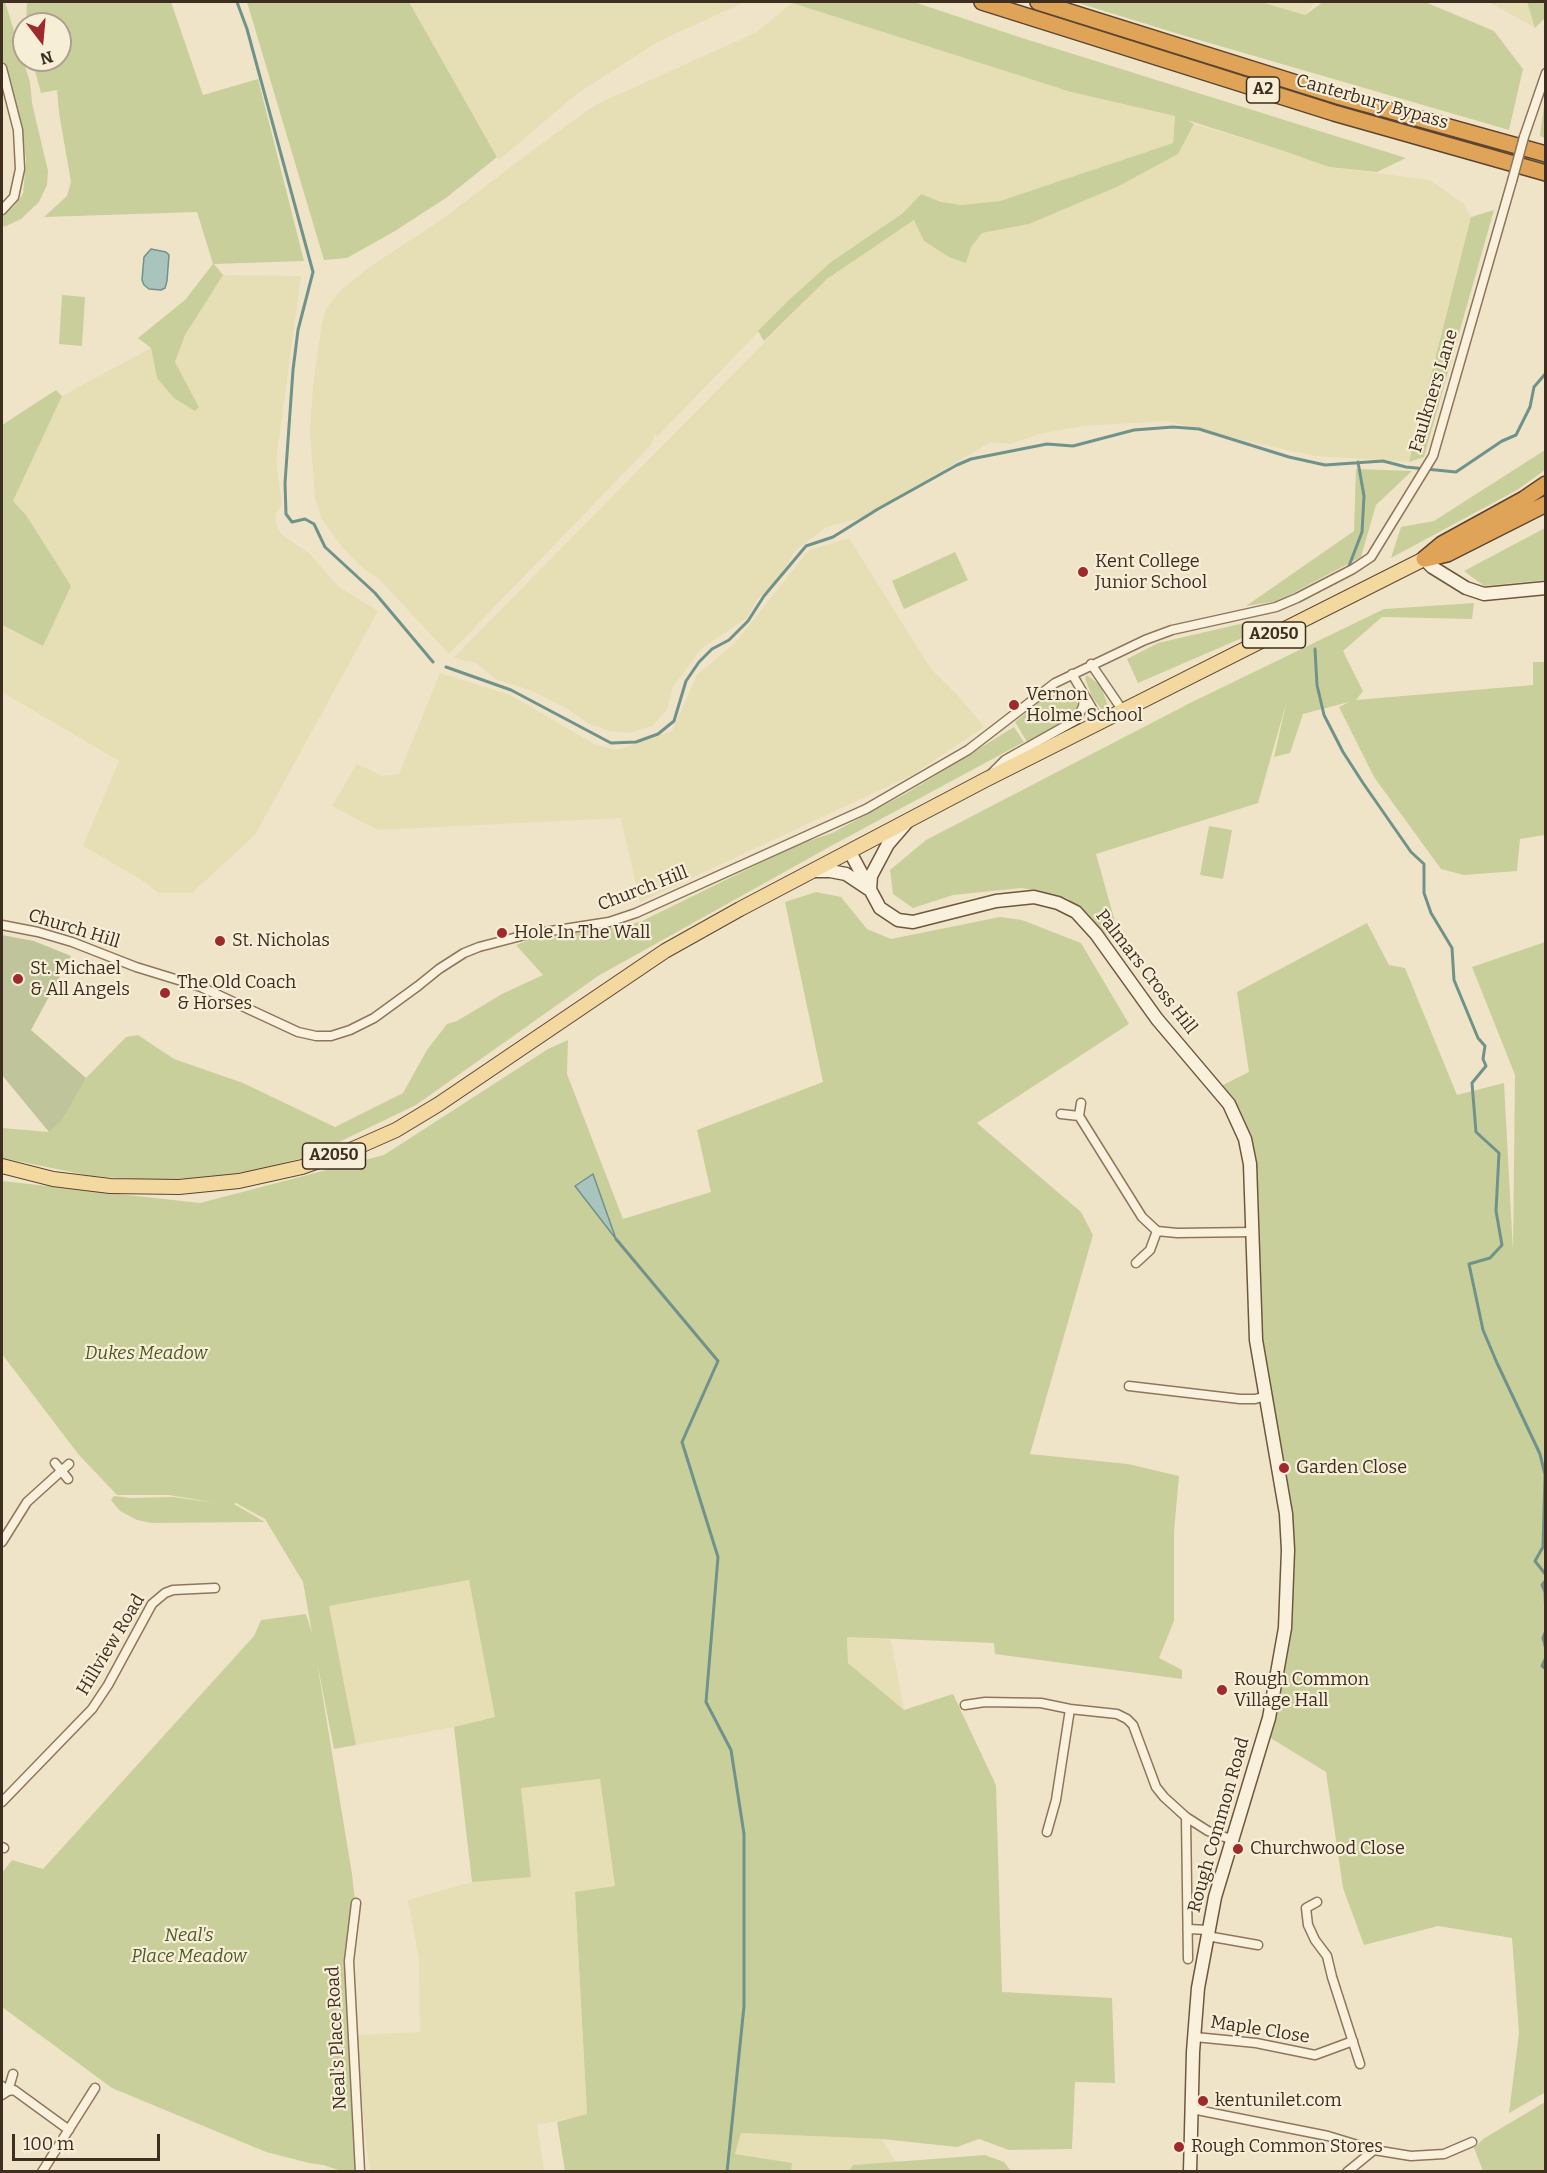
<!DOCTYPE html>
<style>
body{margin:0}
#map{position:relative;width:1547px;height:2173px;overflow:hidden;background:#f0e4c8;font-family:Bitter,serif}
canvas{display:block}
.frame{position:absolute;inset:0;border:3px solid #3d2e20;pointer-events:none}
.north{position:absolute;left:12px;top:12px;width:60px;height:60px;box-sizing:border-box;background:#f7eed8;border:2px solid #ada18e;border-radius:50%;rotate:164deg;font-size:16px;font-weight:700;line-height:24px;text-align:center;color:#3d2e20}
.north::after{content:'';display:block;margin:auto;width:21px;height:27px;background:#9e2a2b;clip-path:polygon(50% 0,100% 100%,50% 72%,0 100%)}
.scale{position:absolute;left:12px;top:2134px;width:148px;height:27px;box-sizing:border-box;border:3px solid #3d2e20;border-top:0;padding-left:8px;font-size:18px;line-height:21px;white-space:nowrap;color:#3d2e20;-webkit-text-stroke:4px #f7eed8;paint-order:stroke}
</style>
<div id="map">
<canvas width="1547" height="2173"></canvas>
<div class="frame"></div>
<div class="north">N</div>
<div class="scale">100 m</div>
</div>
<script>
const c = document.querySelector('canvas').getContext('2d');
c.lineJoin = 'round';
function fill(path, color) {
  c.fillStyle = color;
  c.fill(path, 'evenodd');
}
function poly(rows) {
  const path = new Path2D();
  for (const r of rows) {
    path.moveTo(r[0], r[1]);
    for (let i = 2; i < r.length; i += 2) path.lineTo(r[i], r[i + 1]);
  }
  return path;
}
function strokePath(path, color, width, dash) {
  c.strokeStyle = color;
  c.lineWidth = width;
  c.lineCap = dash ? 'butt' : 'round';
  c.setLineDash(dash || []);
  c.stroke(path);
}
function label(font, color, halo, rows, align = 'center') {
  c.font = font + ' Bitter,serif';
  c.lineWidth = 4.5;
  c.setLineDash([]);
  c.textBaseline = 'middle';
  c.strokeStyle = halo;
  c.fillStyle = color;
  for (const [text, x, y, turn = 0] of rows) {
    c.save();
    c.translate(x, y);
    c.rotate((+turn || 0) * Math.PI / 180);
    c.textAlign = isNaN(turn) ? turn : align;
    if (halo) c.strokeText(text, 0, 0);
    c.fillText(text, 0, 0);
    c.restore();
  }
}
fill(poly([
 [409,2,745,2,659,41,578,93,499,160],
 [1261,2,1315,2,1305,15],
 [1489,2,1527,2,1535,28],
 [792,3,1071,92,1175,116,1173,143,1000,201,961,205,941,202,921,194,903,213,831,262,790,299,657,437,654,433,654,439,651,445,449,654,379,579,360,566,342,547,322,519,315,498,310,431,313,386,322,323,326,309,339,292,368,268,441,220,533,150,595,105,755,33],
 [1194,124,1284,151,1329,167,1430,180,1464,204,1471,217,1409,462,1315,456,1268,446,1166,421,1083,426,1039,434,1010,444,991,442,862,518,826,527,795,551,777,581,757,599,747,618,702,648,673,687,667,710,652,726,629,733,609,731,589,724,568,709,533,691,495,679,475,662,464,661,454,657,827,279,915,219,971,247,982,233,1029,224,1119,186,1178,154],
 [223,275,301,276,276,461,282,504,276,514,276,524,282,535,309,553,339,587,378,611,255,835,192,893,159,893,140,879,83,846,119,761,2,692,2,626,43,646,71,586,26,515,13,501,62,396,151,348,157,378,199,406,175,362,185,335,197,311],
 [849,538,931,669,963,701,984,727,912,775,640,902,621,818,378,830,332,806,357,764,382,776,399,774,440,673,510,695,596,745,618,750,672,731,697,675,736,642,809,550],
 [469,1580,495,1717,454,1727,356,1745,329,1606],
 [847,1636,891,1640,904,1710,848,1663],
 [600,1779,615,1887,575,1893,587,2115,537,2125,544,2171,371,2171,366,2146,356,2035,420,2032,419,1959,408,1900,472,1882,531,1876,520,1788],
 [741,2133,882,2139,896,2162,853,2165,849,2171,791,2171,791,2163,735,2154]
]), '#e6deb5');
fill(poly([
 [2,2,5,2,30,82,32,103,48,171,47,185,39,202,21,219,4,227,2,222,2,214,13,207,23,194,26,161,24,143,2,59],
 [27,2,171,2,203,95,258,79,304,261,214,264,223,275,185,335,175,362,199,407,195,411,174,398,157,378,151,348,138,338,185,300,213,264,197,212,44,217,67,196,71,182,59,113,57,90,41,93,32,60,60,60,60,24,26,24],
 [247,2,409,2,497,157,446,198,395,231,347,258,324,260],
 [789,2,914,2,1019,37,1406,158,1377,172,1329,167,1284,151,1187,120,1194,124,1178,154,1119,186,1029,224,982,233,971,247,966,263,949,257,924,241,914,220,827,279,764,341,758,331,790,299,831,262,903,213,921,194,941,202,961,205,1000,201,1173,143,1175,116,1071,92],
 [1075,2,1261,2,1305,15,1323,2,1425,2,1494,31,1523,69,1509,130,1182,35],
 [1527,2,1545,2,1545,18,1535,28],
 [1545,98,1546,138,1545,138,1540,136],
 [1494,210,1424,457,1409,462,1471,217],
 [62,295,85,297,82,346,59,344],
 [56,390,62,396,13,501,26,515,71,586,43,646,2,625,2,425],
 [1545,450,1545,470,1517,490,1391,558,1401,527,1434,521],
 [1356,469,1412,471,1376,505,1361,557,1278,601,1246,606,1354,531],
 [1545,528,1545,580,1484,586,1464,571],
 [955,552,968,580,904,609,892,581],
 [1474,603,1472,619,1382,617,1343,651,1363,691,1356,700,1533,685,1533,662,1545,662,1545,835,1520,839,1517,871,1464,875,1441,869,1374,777,1339,707,1349,702,1303,714,1290,753,1274,757,1286,704,1258,803,1096,854,1123,950,1067,898,1022,888,953,895,913,908,893,894,890,870,926,840,1190,703,1384,609],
 [1253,621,1256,632,1138,683,1127,659,1158,643],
 [1087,675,1101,686,1108,706,1102,710,1092,697,1085,678],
 [1062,689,1070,691,1076,697,1078,706,1075,714,1069,720,1027,742,1015,722,1054,690],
 [1014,727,1024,742,831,846,598,976,416,1105,310,1156,257,1170,203,1178,147,1180,91,1176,2,1158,2,1128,49,1132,86,1078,126,1037,138,1035,174,1059,243,1083,335,1127,403,1093,427,1050,447,1024,457,1021,502,994,543,975,516,945,536,937,620,924,625,926,642,921,797,845,832,833,907,793],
 [1209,826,1232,830,1223,879,1200,875],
 [816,892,841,897,867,929,891,939,1000,917,1022,920,1081,943,1129,1024,977,1123,1081,1212,1093,1235,1030,1454,1128,1464,1179,1476,1174,1532,1174,1621,1159,1658,1182,1670,1182,1679,995,1654,994,1643,847,1637,848,1663,904,1710,953,1694,996,1785,1002,1992,1112,1998,1115,2083,1075,2082,1072,2149,1009,2150,979,2139,957,2147,882,2139,741,2133,735,2154,792,2163,791,2171,565,2171,557,2122,587,2114,575,1892,615,1886,600,1779,521,1788,531,1877,472,1882,454,1727,495,1717,469,1580,329,1606,356,1745,334,1749,317,1662,352,1874,356,1911,351,1934,360,2171,341,2171,323,2165,309,2163,266,2152,112,2088,2,2007,2,1873,12,1860,43,1869,254,1636,261,1620,306,1614,312,1633,303,1582,265,1519,236,1503,234,1504,265,1522,152,1523,137,1520,120,1511,111,1500,114,1496,131,1498,173,1497,216,1503,169,1495,117,1495,79,1455,2,1354,2,1181,200,1203,384,1155,548,1049,568,1040,567,1074,623,1219,711,1192,697,1130,823,1082,785,902],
 [1367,923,1389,965,1405,968,1457,1095,1504,1083,1513,1251,1515,1075,1472,967,1545,942,1546,2092,1509,2113,1519,2033,1512,1938,1438,1926,1364,1945,1343,1888,1326,1772,1264,1734,1269,1718,1288,1550,1256,1340,1250,1164,1217,1088,1249,1072,1237,992],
 [1545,2102,1545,2171,1483,2171,1474,2148,1483,2139],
 [985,2155,1004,2162,1011,2171,849,2171,853,2165]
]), '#c9cf9b');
fill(poly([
 [2,935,34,941,71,956,31,1030,86,1078,61,1121,49,1132,2,1075]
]), '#bfc49a');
const water = poly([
 [151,249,166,252,169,255,167,281,165,288,161,290,149,289,144,285,142,280,144,257,151,249],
 [593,1174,616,1239,575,1186,593,1174]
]);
fill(water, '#a9c4bc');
strokePath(water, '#6f938a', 1.5);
strokePath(poly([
 [237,2,247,29,313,272,298,330,293,370,285,483,286,514,292,522,305,519,314,524,325,547,375,593,433,662],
 [1349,566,1362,532,1364,496,1358,462],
 [1315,649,1317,685,1324,715,1343,752,1363,783,1411,852,1424,864,1424,893,1431,913,1452,948,1454,980,1478,1038,1485,1046,1483,1059,1486,1066,1472,1083,1476,1132,1499,1153,1496,1211,1502,1245,1490,1258,1469,1264,1483,1330,1497,1363,1540,1454,1545,1475,1543,1547,1535,1561,1546,1575],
 [446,667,511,690,611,743,636,742,658,734,674,721,686,681,699,662,712,649,729,640,748,621,764,596,806,546,833,537,878,509,957,465,971,459,1047,444,1073,446,1134,430,1173,427,1199,429,1289,457,1325,465,1383,461,1406,467,1456,472,1502,441,1516,435,1530,407,1534,387,1546,373],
 [616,1239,718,1361,682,1442,718,1557,706,1702,731,1750,744,1834,744,2006,727,2172],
 [1546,1580,1542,1585,1545,1592,1546,1619],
 [1546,1630,1543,1638,1546,1649],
 [1546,1657,1542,1666,1546,1669]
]), '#6f938a', 3);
const street = poly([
 [2,68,18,130,20,169,14,197,2,210],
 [1524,137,1546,73],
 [1091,664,1123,711],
 [1072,674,1100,722],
 [992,773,1005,760,1076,720,1083,707,1084,698],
 [2,925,38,932,72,942,136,967,201,987,298,1032,316,1036,331,1036,350,1030,374,1018,418,986,439,969,464,953,479,947,525,935,609,922,636,913,866,809,968,750,1055,683,1145,640,1172,630,1276,607,1297,598,1353,569,1371,557,1433,456,1512,181],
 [1061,1114,1079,1116,1081,1103],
 [1079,1116,1142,1217,1157,1231,1177,1233,1253,1232],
 [1136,1263,1150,1250,1157,1231],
 [1129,1386,1240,1399,1255,1399,1266,1396],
 [55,1463,68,1479],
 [2,1542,27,1502,69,1464],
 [965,1705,985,1702,1041,1703,1070,1709,1117,1714,1127,1719,1133,1725,1156,1787,1164,1797,1186,1817,1208,1831,1233,1840],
 [2,1802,92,1709,108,1685,152,1604,165,1593,173,1590,215,1588],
 [1186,1817,1188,1959],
 [1047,1832,1056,1800,1070,1709],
 [2,1847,4,1848],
 [1317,1902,1306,1908,1308,1925,1315,1940,1327,1956,1332,1977,1360,2064],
 [356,1903,349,1961,360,2172],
 [1189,1929,1208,1930],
 [1207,1936,1258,1945],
 [1195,2037,1256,2043,1315,2055,1353,2041],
 [2,2086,8,2091,13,2074],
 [2,2095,8,2091,14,2090,69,2130],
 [1192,2109,1328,2136,1374,2150,1411,2156,1444,2154,1472,2142],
 [42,2172,95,2088],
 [1347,2172,1374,2150]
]);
const secondary = poly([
 [1424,559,1432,567,1466,588,1484,594,1546,588],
 [850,852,880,908,898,920,913,922,996,901,1034,897,1058,903,1076,912,1096,934,1157,1019,1229,1104,1245,1139,1250,1164,1256,1340,1286,1514,1288,1550,1285,1628,1269,1718,1215,1897,1198,1988,1193,2052,1190,2172],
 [813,871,830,871,846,874,870,890,871,876,888,844,907,822]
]);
const primary = poly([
 [2,1166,53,1179,110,1186,179,1187,239,1181,302,1167,353,1149,396,1130,439,1104,665,951,740,909,985,780,1424,559]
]);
const highway = poly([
 [982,2,1334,113,1546,173],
 [1038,2,1341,97,1546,154],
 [1424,559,1442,544,1524,499,1546,484],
 [1426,559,1447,554,1546,504]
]);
strokePath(street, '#8d765c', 11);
strokePath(secondary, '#6f573f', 15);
strokePath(primary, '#5b4430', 16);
strokePath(highway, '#5b4430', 18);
strokePath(street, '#faf1dc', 8);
strokePath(secondary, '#faf1dc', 12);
strokePath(primary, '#f3d9a0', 14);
strokePath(highway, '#e0a458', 15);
const streetBridge = poly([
 [1512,181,1524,137]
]);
strokePath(streetBridge, '#8d765c', 11, []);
strokePath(streetBridge, '#faf1dc', 8);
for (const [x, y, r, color] of [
 [1083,572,6,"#9e2a2b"],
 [1014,705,6,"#9e2a2b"],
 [502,933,6,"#9e2a2b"],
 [220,941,6,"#9e2a2b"],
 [18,979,6,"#9e2a2b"],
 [165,993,6,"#9e2a2b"],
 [1284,1468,6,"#9e2a2b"],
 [1222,1690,6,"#9e2a2b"],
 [1238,1849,6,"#9e2a2b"],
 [1203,2101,6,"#9e2a2b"],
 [1179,2147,6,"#9e2a2b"]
]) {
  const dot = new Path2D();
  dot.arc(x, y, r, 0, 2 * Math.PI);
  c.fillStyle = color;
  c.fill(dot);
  strokePath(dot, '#f7eed8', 2);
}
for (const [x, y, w] of [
 [1263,90,33],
 [1274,635,63],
 [334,1156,63]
]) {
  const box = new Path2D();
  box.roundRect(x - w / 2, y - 13, w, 26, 4.5);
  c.fillStyle = '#f7eed8';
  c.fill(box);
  strokePath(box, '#3d2e20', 1.5);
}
label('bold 16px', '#3d2e20', null, [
 ["A2",1263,90],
 ["A2050",1274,635],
 ["A2050",334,1156]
]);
label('18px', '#3d2e20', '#f7eed8', [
 ["Canterbury Bypass",1372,102,16],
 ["Faulkners Lane",1434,391,-73],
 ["Church Hill",643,889,-21],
 ["Church Hill",74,929,17],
 ["Palmars Cross Hill",1146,972,52],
 ["Hillview Road",111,1645,-59],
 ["Rough Common Road",1219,1825,-74],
 ["Maple Close",1260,2030,9],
 ["Neal's Place Road",337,2038,-93]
]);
label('18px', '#3d2e20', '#f7eed8', [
 ["Kent College",1095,562],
 ["Junior School",1095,583],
 ["Vernon",1026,695],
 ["Holme School",1026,716],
 ["Hole In The Wall",514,933],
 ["St. Nicholas",232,941],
 ["St. Michael",30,969],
 ["& All Angels",30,990],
 ["The Old Coach",177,983],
 ["& Horses",177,1004],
 ["Garden Close",1296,1468],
 ["Rough Common",1234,1680],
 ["Village Hall",1234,1701],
 ["Churchwood Close",1250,1849],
 ["kentunilet.com",1215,2101],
 ["Rough Common Stores",1191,2147]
], 'left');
label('italic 18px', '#4d5a26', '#f7eed8', [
 ["Dukes Meadow",146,1354],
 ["Neal's",189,1936],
 ["Place Meadow",189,1957]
]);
</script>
